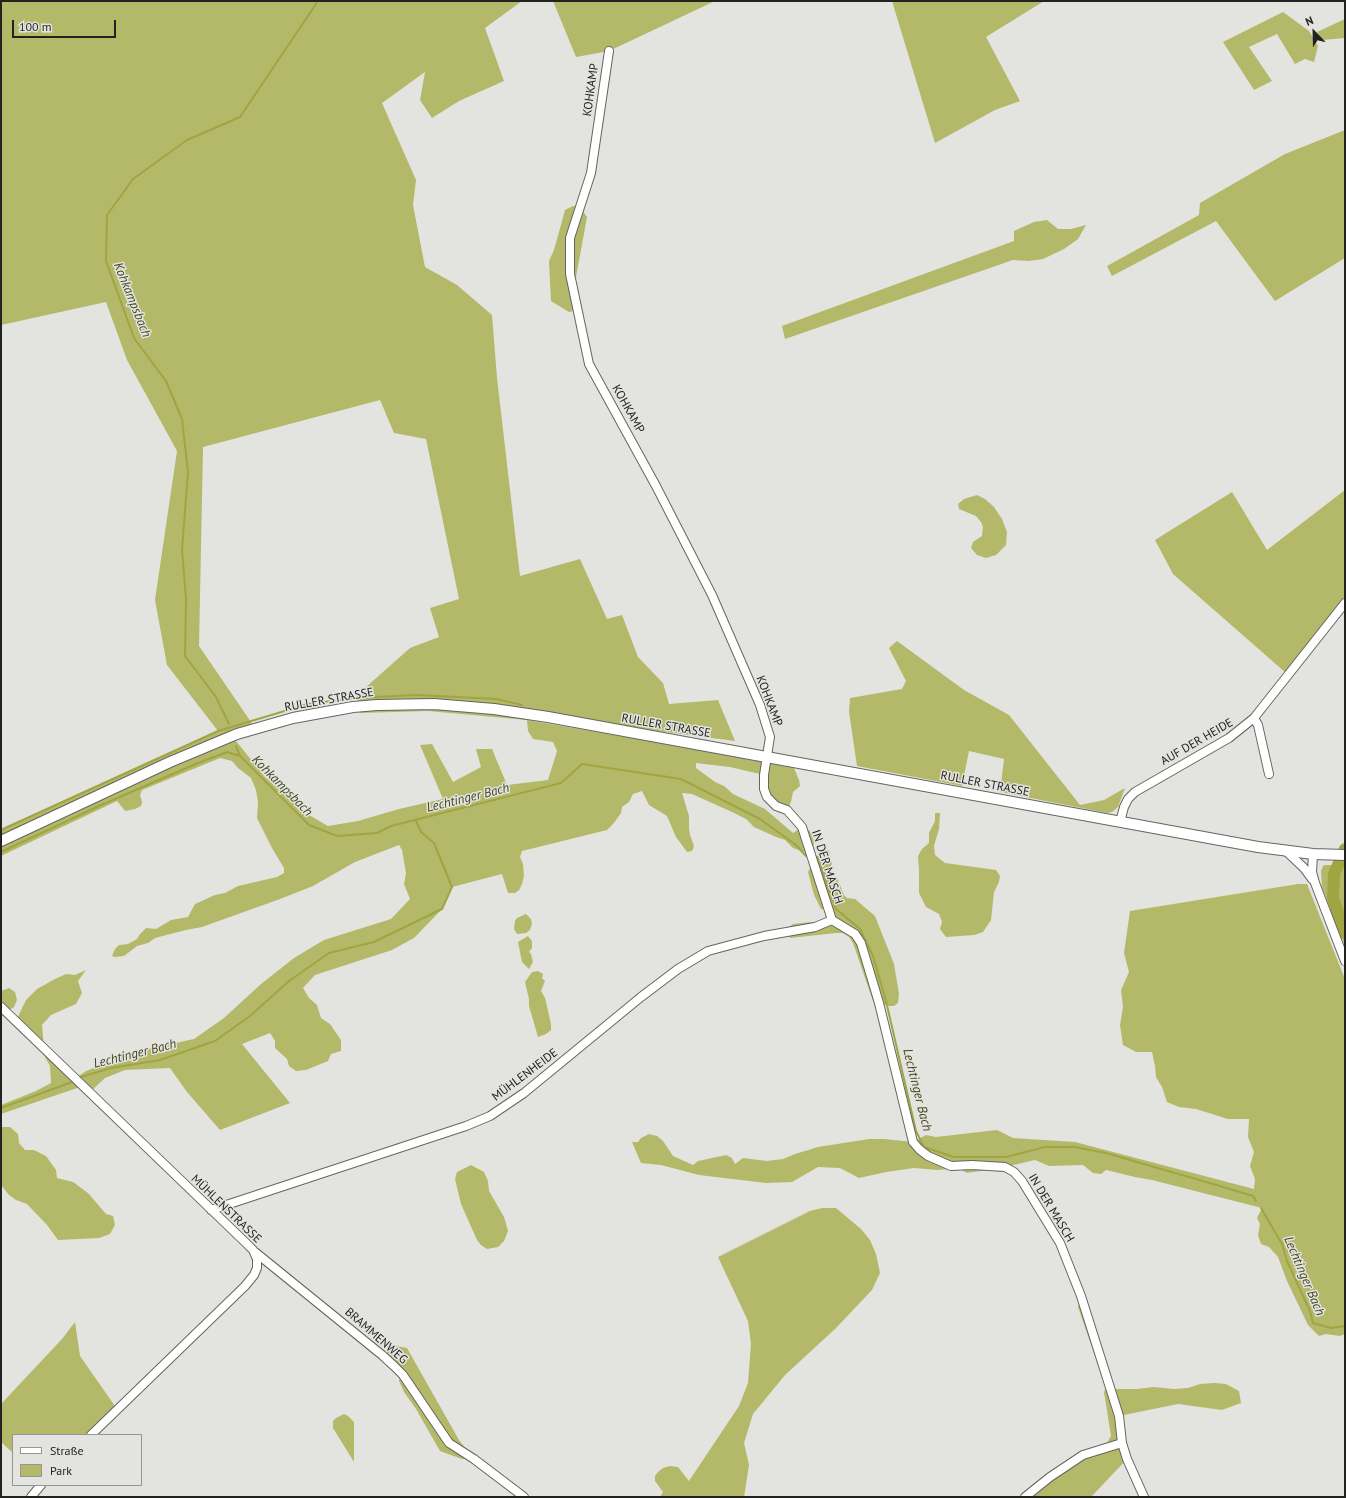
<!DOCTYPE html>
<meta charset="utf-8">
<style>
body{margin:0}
#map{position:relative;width:1346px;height:1498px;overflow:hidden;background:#e3e4df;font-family:"PT Sans",sans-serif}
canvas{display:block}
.frame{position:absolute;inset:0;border:2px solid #222321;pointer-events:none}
.legend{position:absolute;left:12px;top:1434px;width:130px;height:52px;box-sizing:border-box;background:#e3e4df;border:1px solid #969793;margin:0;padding:5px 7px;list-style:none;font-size:12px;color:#222321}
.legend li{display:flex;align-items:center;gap:8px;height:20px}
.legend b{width:20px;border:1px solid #969793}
.north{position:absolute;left:1294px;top:12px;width:40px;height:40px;-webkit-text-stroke:3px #e3e4df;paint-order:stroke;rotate:337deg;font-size:11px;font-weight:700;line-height:16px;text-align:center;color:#222321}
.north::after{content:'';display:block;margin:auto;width:14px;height:18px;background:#222321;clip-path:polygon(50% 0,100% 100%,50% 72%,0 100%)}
.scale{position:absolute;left:12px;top:20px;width:104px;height:18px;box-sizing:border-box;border:2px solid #222321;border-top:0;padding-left:5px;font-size:12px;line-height:14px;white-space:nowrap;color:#222321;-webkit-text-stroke:3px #e3e4df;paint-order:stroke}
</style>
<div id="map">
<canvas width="1346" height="1498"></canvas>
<div class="frame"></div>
<ul class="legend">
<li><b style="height:5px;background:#fff"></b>Straße</li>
<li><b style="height:11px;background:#b3b968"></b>Park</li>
</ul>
<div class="north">N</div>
<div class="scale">100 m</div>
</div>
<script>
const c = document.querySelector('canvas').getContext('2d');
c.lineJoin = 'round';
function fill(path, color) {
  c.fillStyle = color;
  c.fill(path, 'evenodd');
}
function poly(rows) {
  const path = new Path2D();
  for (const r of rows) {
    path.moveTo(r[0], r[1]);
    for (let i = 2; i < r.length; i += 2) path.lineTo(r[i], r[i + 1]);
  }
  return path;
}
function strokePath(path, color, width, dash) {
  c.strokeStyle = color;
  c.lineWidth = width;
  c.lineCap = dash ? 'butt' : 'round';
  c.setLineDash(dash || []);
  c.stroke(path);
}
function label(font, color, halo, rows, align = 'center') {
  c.font = font + ' "PT Sans",sans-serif';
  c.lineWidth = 3;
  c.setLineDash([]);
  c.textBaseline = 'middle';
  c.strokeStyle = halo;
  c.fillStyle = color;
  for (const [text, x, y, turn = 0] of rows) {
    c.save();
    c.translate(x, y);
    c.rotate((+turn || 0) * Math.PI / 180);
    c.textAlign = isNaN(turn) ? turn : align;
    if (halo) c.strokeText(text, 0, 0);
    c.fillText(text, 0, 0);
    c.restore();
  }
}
fill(poly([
 [1,1,522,1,485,28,504,81,459,101,432,118,420,100,425,72,382,103,416,180,413,205,425,267,457,285,492,315,497,378,520,576,580,559,607,619,622,615,638,657,663,683,669,704,718,700,735,741,527,714,527,720,666,744,794,768,799,780,800,786,793,792,791,802,787,810,767,797,764,775,730,767,696,763,696,768,715,782,724,786,733,794,765,809,793,833,802,827,810,831,814,841,813,851,804,852,793,848,785,840,776,837,754,827,746,819,732,812,692,794,682,793,689,816,689,828,690,835,694,846,692,851,687,852,676,837,667,816,649,805,642,791,633,794,629,802,622,807,621,813,614,823,607,830,522,851,520,857,523,864,524,876,522,884,519,890,515,893,508,893,502,874,452,887,442,909,414,938,392,950,315,975,303,988,309,998,317,1005,321,1018,330,1024,341,1040,341,1051,331,1054,328,1061,306,1070,296,1071,289,1066,287,1059,275,1048,275,1041,270,1033,242,1044,290,1103,220,1130,187,1092,170,1068,125,1070,105,1078,90,1092,83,1086,1,1114,1,1105,36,1091,51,1083,50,1066,45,1057,44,1048,16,1021,26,1000,37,989,55,979,66,974,75,975,86,970,78,981,82,993,76,1004,51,1015,42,1025,44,1048,76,1078,86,1071,114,1060,123,1052,134,1052,194,1039,224,1018,261,984,294,958,324,940,391,919,410,899,404,884,406,873,402,850,399,845,355,862,313,886,280,899,202,927,186,930,155,938,148,943,137,946,124,956,115,957,112,956,115,949,119,945,128,944,137,939,140,934,146,928,156,929,171,920,188,917,195,904,215,895,225,893,238,886,277,877,284,873,284,868,272,848,257,818,258,802,256,790,251,778,238,768,232,761,220,758,142,790,140,795,142,802,141,806,135,809,125,811,117,801,1,856,1,830,218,731,167,665,155,600,177,451,127,360,106,302,1,325],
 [380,400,394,433,426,439,459,599,430,608,439,637,410,648,365,688,353,707,360,713,428,711,527,720,528,731,533,739,553,742,557,751,548,780,507,785,492,749,476,749,481,767,453,782,432,744,420,745,443,799,399,809,358,821,328,826,309,815,265,777,236,741,237,734,254,729,251,722,199,646,203,447],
 [553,1,715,1,609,51,576,57],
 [892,1,1044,1,986,37,1020,101,995,110,935,143],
 [1283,12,1309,31,1318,46,1314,62,1305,59,1295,64,1277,34,1249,47,1272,81,1254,90,1223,42],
 [1345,19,1345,38,1322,40,1317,32],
 [1345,130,1345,258,1275,301,1216,221,1112,276,1107,266,1199,215,1200,203,1285,154],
 [573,206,580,207,587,217,576,277,575,296,578,310,569,312,551,301,549,261,554,250,565,210],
 [1047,220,1058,229,1071,229,1086,225,1078,239,1064,249,1043,259,1029,261,1013,260,785,339,782,326,1014,241,1014,231,1034,222],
 [1345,490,1345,596,1286,673,1173,574,1155,540,1232,492,1267,550],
 [977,495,985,499,994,507,1002,519,1007,532,1006,545,996,555,986,558,977,555,971,548,973,542,982,536,983,527,981,522,976,516,959,509,958,504,964,499],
 [897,641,964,690,1009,715,1080,805,1104,800,1125,788,1118,807,1112,812,1107,813,1000,792,1004,759,969,751,962,786,857,766,849,712,850,698,902,689,906,681,889,648],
 [935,813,940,813,939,829,934,846,935,855,945,863,996,870,1000,876,999,882,994,892,991,920,983,932,974,935,946,937,940,929,942,922,939,914,926,907,919,893,919,870,918,856,922,849,929,843,929,833,935,821],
 [825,849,829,850,832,864,829,869,828,875,837,878,844,895,847,898,855,899,875,916,894,964,899,994,898,1003,894,1006,889,1006,873,1001,853,943,849,937,843,933,836,933,790,938,787,932,789,927,793,924,811,922,815,927,831,920,828,909,821,909,814,895,808,872,816,857],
 [1325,865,1345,865,1345,946,1322,887,1321,871,1323,866],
 [1298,884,1307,884,1345,979,1345,1334,1340,1336,1326,1334,1319,1336,1308,1325,1287,1281,1278,1257,1269,1247,1261,1244,1258,1235,1260,1224,1257,1218,1262,1208,1152,1180,1135,1177,1106,1170,1101,1174,1093,1173,1083,1165,1049,1166,1035,1160,1005,1167,1013,1177,1006,1172,995,1171,986,1170,967,1173,962,1170,951,1169,937,1170,914,1168,886,1172,859,1178,840,1168,818,1167,792,1182,766,1183,699,1175,661,1165,641,1163,632,1142,638,1142,641,1138,649,1134,657,1136,663,1141,673,1156,693,1165,698,1161,726,1155,732,1158,735,1164,743,1158,767,1161,783,1159,795,1154,818,1147,869,1139,884,1139,913,1142,926,1135,936,1137,997,1130,1013,1138,1075,1142,1254,1189,1255,1179,1250,1166,1254,1152,1248,1137,1249,1119,1228,1119,1196,1109,1179,1107,1167,1102,1162,1087,1156,1077,1155,1066,1152,1052,1136,1052,1123,1045,1120,1025,1123,1007,1121,990,1129,972,1124,953,1130,911],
 [526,914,531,919,532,924,530,930,526,933,517,934,514,929,515,921,517,918],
 [528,936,532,941,532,948,529,952,531,954,533,962,529,969,522,962,518,942],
 [538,971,543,974,542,978,545,981,541,991,545,998,551,1024,551,1030,546,1034,538,1037,529,1006,529,999,525,982,532,972],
 [9,988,15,992,17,1000,14,1007,6,1012,1,1007,1,991],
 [1,1127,10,1127,18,1134,19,1143,25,1150,34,1150,46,1156,56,1170,57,1178,73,1182,88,1193,106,1214,113,1216,115,1225,110,1234,99,1238,58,1240,47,1225,27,1204,16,1200,9,1195,1,1185],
 [471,1165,484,1172,488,1181,489,1191,504,1217,508,1231,504,1241,498,1247,487,1249,481,1245,477,1240,461,1204,455,1179,457,1172],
 [822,1208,836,1208,861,1229,870,1240,876,1254,880,1273,872,1290,835,1329,785,1375,753,1414,744,1443,749,1465,744,1497,660,1497,663,1492,655,1481,655,1476,658,1472,663,1468,670,1466,678,1467,689,1481,739,1406,748,1383,751,1344,748,1321,718,1257,810,1211],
 [1081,1296,1110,1389,1137,1389,1153,1387,1174,1389,1188,1388,1200,1384,1215,1383,1226,1384,1239,1391,1241,1403,1222,1410,1178,1404,1119,1416,1127,1459,1091,1497,1026,1497,1067,1465,1104,1448,1111,1436,1104,1392,1106,1388,1078,1307],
 [75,1322,80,1356,117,1409,91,1435,13,1435,13,1453,1,1442,1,1404,62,1339],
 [396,1346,407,1348,459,1440,474,1459,462,1459,440,1451,416,1409,404,1392,399,1381,400,1373,382,1355],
 [344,1414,348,1416,354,1422,354,1462,333,1428,333,1421,336,1418]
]), '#b3b968');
strokePath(poly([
 [229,724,216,697,185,656,186,599,182,550,188,472,182,419,166,381,134,338,106,261,107,215,133,179,187,140,240,117,318,1],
 [236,746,240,756,309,825,337,836,377,833,391,826,561,783,582,764,681,779,760,819,796,845,806,856],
 [3,829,218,731,308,704,354,698,417,695,496,699,522,705],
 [1,852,99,806,198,763,227,752,240,756],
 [817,857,836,909,860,929,873,956,886,1001,916,1131,924,1147,954,1157,1006,1157,1045,1147,1074,1147,1106,1153,1213,1184,1253,1196,1256,1201],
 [81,1077,111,1068,160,1060,215,1041,250,1016,289,981,329,953,374,942,442,909,452,887,434,843,421,832,416,821],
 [1,1108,72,1082],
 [1261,1208,1282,1244,1287,1261,1310,1311,1313,1323,1331,1328,1345,1326]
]), '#a0a542', 2);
strokePath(poly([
 [1345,849,1334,874,1333,898,1345,933]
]), '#a0a542', 12);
const minor = poly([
 [609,51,591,173,570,238,570,274,589,364,656,486,712,595,760,705,770,737,764,775,764,789,767,797,776,806,787,810,802,827,832,920,855,934,861,943,879,1003,913,1142,919,1149,928,1156,951,1166,972,1165,1005,1167,1014,1172,1022,1181,1060,1243,1081,1296,1119,1416,1122,1443,1127,1459,1144,1497],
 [1254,718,1258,725,1269,774],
 [1120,822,1124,807,1128,799,1135,792,1229,738,1254,718,1345,603],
 [1286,851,1304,868,1312,879],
 [1313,854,1312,872,1315,883,1345,961],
 [1,1007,246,1243,253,1250,257,1259,257,1268,254,1275,245,1286,91,1435],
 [211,1210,466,1126,490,1116,524,1093,641,997,678,969,708,951,764,936,815,927,832,920],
 [255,1252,382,1355,394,1366,403,1375,449,1443,474,1459,524,1497],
 [31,1497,41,1485],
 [1025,1497,1050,1477,1083,1455,1122,1443]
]);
const major = poly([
 [1,841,170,762,237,734,293,718,353,707,377,705,434,704,494,709,548,717,1258,847,1313,854,1345,855]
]);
strokePath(minor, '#656561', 10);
strokePath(major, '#656561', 12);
strokePath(minor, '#fff', 8);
strokePath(major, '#fff', 10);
label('12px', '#222321', '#e3e4df', [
 ["KOHKAMP",591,90,-82],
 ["KOHKAMP",628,409,61],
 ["RULLER STRASSE",329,700,-10],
 ["KOHKAMP",769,701,69],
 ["RULLER STRASSE",666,726,10],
 ["AUF DER HEIDE",1197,742,-30],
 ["RULLER STRASSE",985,784,11],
 ["IN DER MASCH",827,867,72],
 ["MÜHLENHEIDE",525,1075,-37],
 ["IN DER MASCH",1051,1208,59],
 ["MÜHLENSTRASSE",226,1209,44],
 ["BRAMMENWEG",376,1336,41]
]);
label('italic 13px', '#43461d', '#e3e4df', [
 ["Kohkampsbach",132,300,68],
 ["Kohkampsbach",282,786,45],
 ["Lechtinger Bach",468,798,-14],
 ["Lechtinger Bach",135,1054,-14],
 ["Lechtinger Bach",917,1090,76],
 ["Lechtinger Bach",1304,1276,67]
]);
</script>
